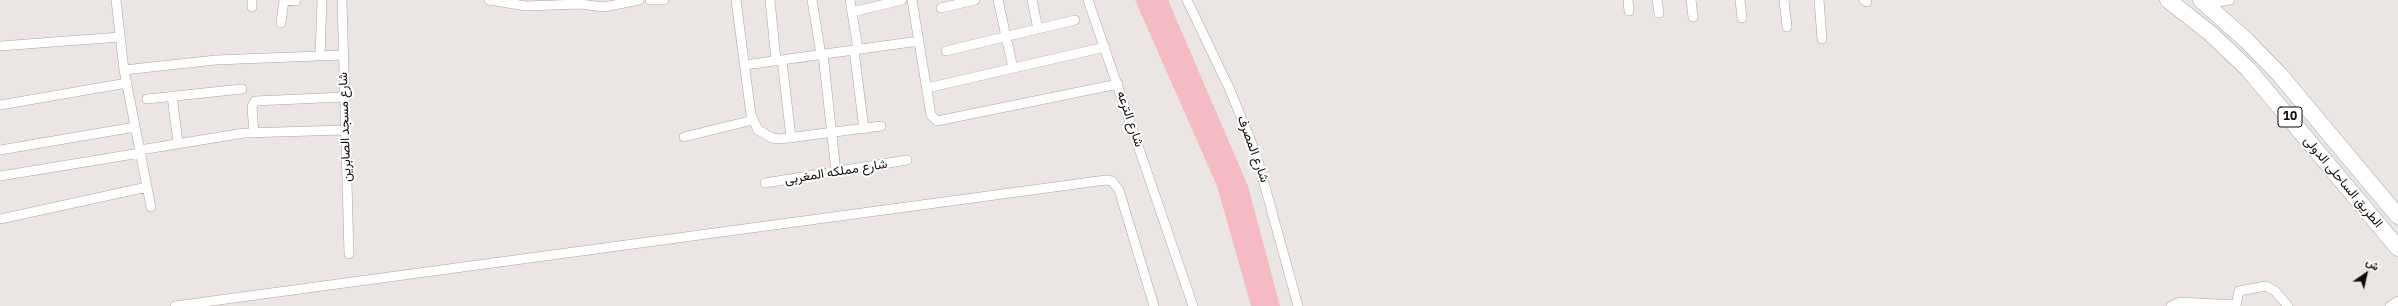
<!DOCTYPE html>
<meta charset="utf-8">
<style>
body{margin:0}
#map{position:relative;width:2398px;height:306px;overflow:hidden;background:#ebe6e3;font-family:"IBM Plex Sans",Vazirmatn,sans-serif}
canvas{display:block}
.north{position:absolute;left:2346px;top:254px;width:40px;height:40px;-webkit-text-stroke:3px #fff;paint-order:stroke;rotate:34deg;font-size:11px;font-weight:700;line-height:16px;text-align:center;color:#0e0c0b}
.north::after{content:'';display:block;margin:auto;width:14px;height:18px;background:#0e0c0b;clip-path:polygon(50% 0,100% 100%,50% 72%,0 100%)}
</style>
<div id="map">
<canvas width="2398" height="306"></canvas>
<div class="north">ش</div>
</div>
<script>
const c = document.querySelector('canvas').getContext('2d');
c.lineJoin = 'round';
function fill(path, color) {
  c.fillStyle = color;
  c.fill(path, 'evenodd');
}
function poly(rows) {
  const path = new Path2D();
  for (const r of rows) {
    path.moveTo(r[0], r[1]);
    for (let i = 2; i < r.length; i += 2) path.lineTo(r[i], r[i + 1]);
  }
  return path;
}
function strokePath(path, color, width, dash) {
  c.strokeStyle = color;
  c.lineWidth = width;
  c.lineCap = dash ? 'butt' : 'round';
  c.setLineDash(dash || []);
  c.stroke(path);
}
function label(font, color, halo, rows, align = 'center') {
  c.font = font + ' "IBM Plex Sans",Vazirmatn,sans-serif';
  c.lineWidth = 4;
  c.setLineDash([]);
  c.textBaseline = 'middle';
  c.strokeStyle = halo;
  c.fillStyle = color;
  for (const [text, x, y, turn = 0] of rows) {
    c.save();
    c.translate(x, y);
    c.rotate((+turn || 0) * Math.PI / 180);
    c.textAlign = isNaN(turn) ? turn : align;
    if (halo) c.strokeText(text, 0, 0);
    c.fillText(text, 0, 0);
    c.restore();
  }
}
fill(poly([
 [1135,0,1168,0,1248,186,1280,306,1251,306,1217,186]
]), '#f5bbc3');
const street = poly([
 [116,0,124,70,151,207],
 [284,0,296,1],
 [342,0,349,254],
 [489,0,526,6,580,4,604,7,639,0],
 [650,0,664,0],
 [736,0,751,115,758,130,772,138,780,139,881,126],
 [770,0,776,61],
 [812,0,821,55],
 [850,0,858,49],
 [912,0,931,115,937,121,1118,84],
 [998,0,1013,68],
 [1032,0,1038,29],
 [1088,0,1193,306],
 [1187,0,1230,90,1256,154,1298,306],
 [1628,0,1629,11],
 [1657,0,1659,13],
 [1691,0,1693,17],
 [1740,0,1742,18],
 [1784,0,1787,27],
 [1819,0,1822,39],
 [1864,0,1867,2],
 [2207,4,2230,0],
 [252,7,252,0],
 [941,8,975,0],
 [852,12,902,0],
 [281,23,284,0],
 [0,46,120,37],
 [854,50,864,129],
 [946,51,1075,20],
 [823,54,836,172],
 [320,56,322,0],
 [782,60,791,138],
 [745,65,919,41],
 [124,70,216,60,343,55],
 [927,88,1105,47],
 [172,96,178,143],
 [147,99,242,89],
 [0,105,127,83],
 [254,133,252,107,255,101,344,97],
 [684,137,753,120],
 [0,150,135,127],
 [140,150,244,133,345,130],
 [0,176,140,153],
 [765,183,907,160],
 [0,219,147,187],
 [175,306,1106,180,1112,181,1119,190,1154,306],
 [2171,306,2180,302,2236,305],
 [2236,306,2239,291,2266,286,2275,291,2288,306],
 [2390,306,2398,301]
]);
const highway = poly([
 [2168,0,2210,33,2248,69,2398,248],
 [2201,0,2247,41,2280,75,2398,216]
]);
strokePath(street, '#a8a3a0', 10);
strokePath(highway, '#a8a3a0', 17);
strokePath(street, '#fff', 9);
strokePath(highway, '#fff', 16);
for (const [x, y, w] of [
 [2290,117,24]
]) {
  const box = new Path2D();
  box.roundRect(x - w / 2, y - 10, w, 20, 3);
  c.fillStyle = '#fff';
  c.fill(box);
  strokePath(box, '#0e0c0b', 1);
}
label('bold 12px', '#0e0c0b', null, [
 ["10",2290,117]
]);
label('13px', '#0e0c0b', '#fff', [
 ["شارع الترعه",1130,119,71],
 ["شارع مسجد الصابرين",345,127,-92],
 ["شارع المصرف",1253,149,70],
 ["شارع مملكه المغربى",836,172,-9],
 ["الطريق الساحلى الدولى",2343,182,50]
]);
</script>
